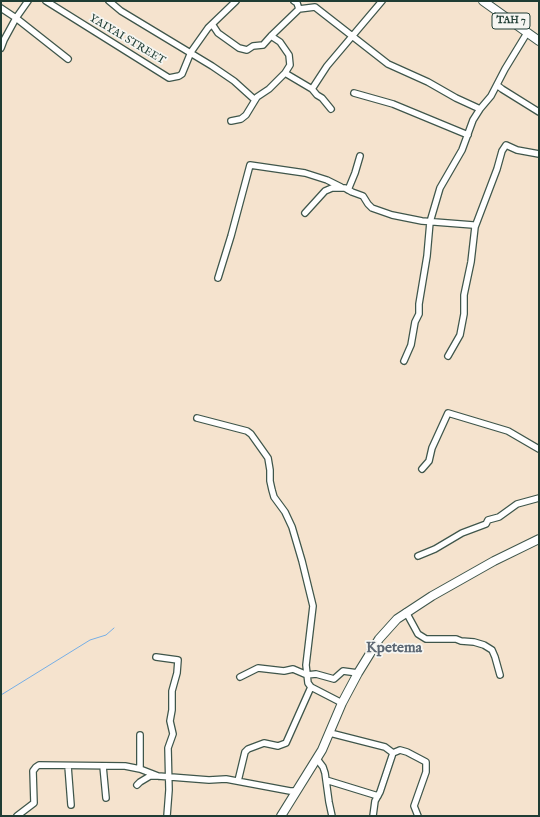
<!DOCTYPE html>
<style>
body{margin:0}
#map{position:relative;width:540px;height:817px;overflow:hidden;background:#f5e3ce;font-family:"IM FELL English",serif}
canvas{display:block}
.frame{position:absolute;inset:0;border:2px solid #1f3d34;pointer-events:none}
</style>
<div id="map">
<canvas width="540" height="817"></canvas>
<div class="frame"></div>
</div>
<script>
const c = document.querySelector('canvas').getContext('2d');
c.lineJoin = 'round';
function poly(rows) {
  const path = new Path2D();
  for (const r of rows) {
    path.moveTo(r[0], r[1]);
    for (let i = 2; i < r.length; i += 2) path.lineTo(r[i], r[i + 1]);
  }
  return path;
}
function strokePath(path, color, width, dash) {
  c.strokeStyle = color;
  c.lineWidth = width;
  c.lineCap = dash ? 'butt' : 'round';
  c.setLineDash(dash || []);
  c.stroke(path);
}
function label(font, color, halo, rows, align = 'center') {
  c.font = font + ' "IM FELL English",serif';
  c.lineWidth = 3.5;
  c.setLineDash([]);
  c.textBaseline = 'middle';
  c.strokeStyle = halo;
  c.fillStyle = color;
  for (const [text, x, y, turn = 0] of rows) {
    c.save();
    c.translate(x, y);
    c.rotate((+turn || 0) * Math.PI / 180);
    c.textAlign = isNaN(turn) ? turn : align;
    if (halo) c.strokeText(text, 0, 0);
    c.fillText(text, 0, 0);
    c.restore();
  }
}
strokePath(poly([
 [1,695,90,640,106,635,114,628]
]), '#76aee5', 1);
const minor = poly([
 [46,1,169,78,179,76,182,74,191,52,208,28,236,1],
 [109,1,121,11,212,66,234,81,255,100],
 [294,1,297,3,299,9],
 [1,8,16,18,68,59],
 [212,24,218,33,239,48,247,50,253,46,263,45,271,36,299,9,315,7,388,64,428,82,456,98,480,109],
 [271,36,280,42,289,55,290,65,285,73],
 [1,48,4,40,16,18,28,1],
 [497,85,502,89,539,112],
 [312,89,327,66,382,1],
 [354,93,393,104,468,135],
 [231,121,241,119,246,115,257,97,269,89,285,73,312,89,317,95,322,98,331,109],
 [348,190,355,173,360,156],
 [305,213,325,191,332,188,345,188,352,192,363,196,368,204,372,208,392,215,422,221,473,225,475,227,471,262,464,295,464,314,460,335,448,356],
 [475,227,497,169,502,151,506,145,517,150,539,154],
 [218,278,231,236,250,165,305,173,327,180,341,187],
 [404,361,411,345,415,322,419,314,419,304,427,256,430,222,440,188,462,150,473,120,480,109,491,96,505,69,527,33],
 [197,418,247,431,251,434,268,458,270,470,270,481,272,490,274,497,285,512,292,527,302,561,313,606,306,665,308,683,311,687,342,703],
 [422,469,429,461,432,448,448,413,508,431,539,449],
 [418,556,435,549,462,533,486,524,488,520,499,517,517,504,539,498],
 [406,612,418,634,426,639,456,639,461,641,474,642,484,645,492,650,495,657,500,675],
 [156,657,178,660,177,673,172,691,172,710,170,721,173,734,168,748,169,790,167,816],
 [240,677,258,668,284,671,293,669,307,675,316,674,334,679,343,671,358,673],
 [330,733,385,747,393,753,400,750,407,752,426,762,426,772,414,806,418,816],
 [140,735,140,769],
 [317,759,323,767,325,773,329,802,332,816],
 [68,766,71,805],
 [103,766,106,798],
 [326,780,378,796],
 [238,781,245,752,248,749,264,743,278,746,286,743,311,687],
 [137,785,140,782,150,776,158,776,209,780,226,779,290,791,296,791],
 [17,816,34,803,33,771,36,767,39,765,125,766,140,769,158,776],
 [373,816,375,801,380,792,393,753]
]);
const highway = poly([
 [483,1,539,41],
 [281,816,322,750,342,703,358,673,379,639,397,619,432,596,494,561,539,539]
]);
strokePath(minor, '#3f564b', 8);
strokePath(highway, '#3f564b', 10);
strokePath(minor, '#fff', 5.5);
strokePath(highway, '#fff', 8);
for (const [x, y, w] of [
 [511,21,38]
]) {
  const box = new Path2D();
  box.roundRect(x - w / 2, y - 8, w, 16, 3);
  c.fillStyle = '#f6f6f2';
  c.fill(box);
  strokePath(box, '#1f3d34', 1);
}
label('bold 10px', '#1f3d34', null, [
 ["TAH 7",511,21]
]);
label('11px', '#1f3d34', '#f6f6f2', [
 ["YAIYAI STREET",127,40,31]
]);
label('bold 15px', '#5c6773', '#f6f6f2', [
 ["Kpetema",394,649]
]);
</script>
